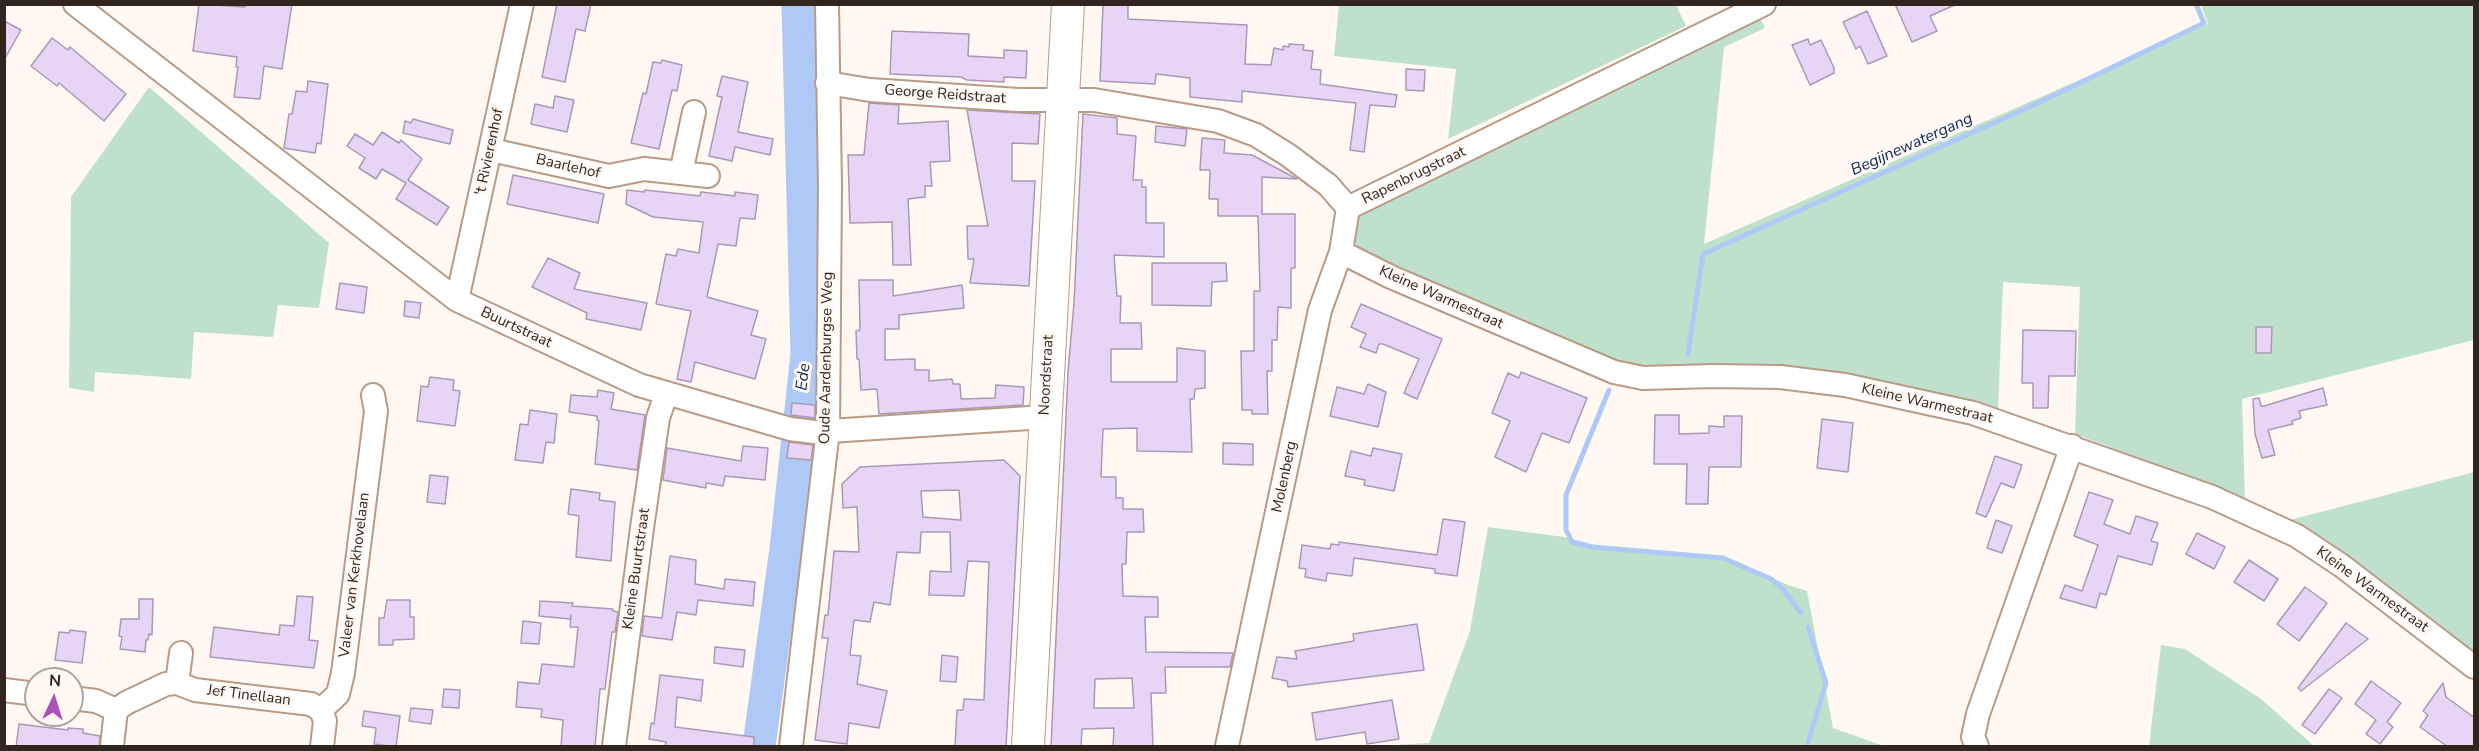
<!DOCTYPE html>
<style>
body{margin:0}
#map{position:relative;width:2479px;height:751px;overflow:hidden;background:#fff8f3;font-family:"Nunito Sans",sans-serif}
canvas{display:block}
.frame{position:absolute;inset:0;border:6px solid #31251d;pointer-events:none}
.north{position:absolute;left:24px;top:667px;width:60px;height:60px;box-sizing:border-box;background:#fff8f3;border:2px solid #ada49d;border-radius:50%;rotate:4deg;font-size:16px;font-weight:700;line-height:24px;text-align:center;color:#31251d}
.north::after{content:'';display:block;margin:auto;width:21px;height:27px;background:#ac50bb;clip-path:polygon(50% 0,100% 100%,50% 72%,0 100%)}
</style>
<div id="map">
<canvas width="2479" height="751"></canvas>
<div class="frame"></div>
<div class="north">N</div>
</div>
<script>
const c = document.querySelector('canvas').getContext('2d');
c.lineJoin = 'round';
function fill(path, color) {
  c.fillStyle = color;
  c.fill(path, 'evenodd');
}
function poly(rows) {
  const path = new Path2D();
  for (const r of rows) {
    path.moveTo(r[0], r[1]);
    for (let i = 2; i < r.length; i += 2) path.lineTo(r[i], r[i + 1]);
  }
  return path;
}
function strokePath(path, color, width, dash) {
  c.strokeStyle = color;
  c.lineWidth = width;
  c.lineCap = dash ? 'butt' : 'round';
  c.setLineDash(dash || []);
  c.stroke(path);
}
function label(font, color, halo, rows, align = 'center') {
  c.font = font + ' "Nunito Sans",sans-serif';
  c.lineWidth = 6;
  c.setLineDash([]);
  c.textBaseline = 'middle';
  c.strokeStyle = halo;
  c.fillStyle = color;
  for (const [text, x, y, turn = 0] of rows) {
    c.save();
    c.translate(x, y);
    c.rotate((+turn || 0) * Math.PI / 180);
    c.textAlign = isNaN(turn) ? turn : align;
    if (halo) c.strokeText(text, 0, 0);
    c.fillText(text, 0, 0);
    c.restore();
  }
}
fill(poly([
 [1339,5,1676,5,1686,26,1448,139,1456,69,1334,56],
 [2201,5,2474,5,2474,340,2242,399,2245,499,2075,434,2080,287,2003,282,1998,411,1642,368,1615,359,1368,255,1358,248,1354,240,1358,218,1366,209,1512,136,1761,19,1765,28,1724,47,1704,244,2208,24],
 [149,87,329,243,319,308,278,305,273,337,194,332,191,379,95,372,94,392,69,388,71,197],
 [2474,472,2474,654,2341,554,2290,520],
 [1488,527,1564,537,1616,550,1726,557,1788,585,1807,591,1833,728,1884,746,1375,746,1429,743,1470,631],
 [2161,645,2185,649,2261,699,2314,746,2149,746]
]), '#bfe1cc');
strokePath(poly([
 [1688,354,1703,254,2038,103,2204,23,2196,4],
 [1609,390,1566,495,1566,530,1572,542,1592,547,1723,558,1771,579,1782,588,1801,613],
 [1807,746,1826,683,1808,627]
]), '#aec9f5', 5);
strokePath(poly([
 [759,746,786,549,807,354,798,4]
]), '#aec9f5', 33);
const building = poly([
 [199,4,245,7,245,4,292,4,282,69,264,66,260,99,234,97,238,67,236,67,237,57,193,51,199,4],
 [557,4,591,4,585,31,576,29,565,82,542,77,557,4],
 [1103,4,1128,4,1128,19,1247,25,1245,64,1271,65,1274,48,1283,50,1283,46,1289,47,1289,44,1304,45,1303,50,1313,51,1311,69,1321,70,1320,84,1397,95,1395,107,1370,105,1364,152,1350,150,1356,103,1242,91,1242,102,1190,97,1190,78,1156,74,1155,84,1100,81,1103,4],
 [1895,4,1957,4,1930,16,1937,31,1912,42,1895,4],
 [1867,11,1887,56,1868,64,1860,46,1856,49,1843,22,1867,11],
 [4,21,21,30,4,60,4,21],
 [892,31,969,34,968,56,1004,58,1004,50,1027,51,1026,78,1004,77,1004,82,967,80,961,77,890,74,892,31],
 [52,38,68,50,70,47,126,94,104,121,59,83,57,86,31,66,52,38],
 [1808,39,1810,45,1821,40,1834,68,1834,73,1810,85,1792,45,1808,39],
 [662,60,682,65,677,91,672,90,659,149,631,143,643,93,646,94,653,62,661,63,662,60],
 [1406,69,1425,70,1424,91,1406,90,1406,69],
 [722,76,748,82,738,132,773,139,770,155,735,147,732,161,709,156,722,97,717,96,722,76],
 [308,81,328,84,321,144,317,143,315,153,284,148,289,114,292,114,296,91,307,92,308,81],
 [555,96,574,100,567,132,531,124,535,104,553,108,555,96],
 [869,103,899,105,898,124,948,121,950,161,930,162,932,186,925,186,925,197,908,199,911,265,893,265,892,222,850,223,848,155,864,155,869,103],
 [967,110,1040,114,1038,144,1012,143,1012,181,1035,181,1029,286,970,283,974,259,968,259,967,226,988,226,967,110],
 [1083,114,1117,118,1117,134,1136,136,1133,180,1142,180,1142,187,1146,187,1146,223,1164,223,1164,257,1114,255,1117,296,1121,296,1120,323,1141,323,1142,349,1111,349,1111,382,1177,382,1177,348,1205,351,1205,388,1195,389,1194,399,1190,399,1192,452,1137,451,1137,428,1103,429,1101,477,1116,477,1116,498,1123,498,1123,509,1143,509,1144,532,1127,532,1126,564,1122,564,1123,596,1158,597,1158,617,1145,617,1146,652,1233,653,1230,667,1165,667,1166,693,1151,693,1153,747,1113,747,1114,728,1082,729,1081,747,1051,747,1068,372,1074,303,1083,114],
 [1132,678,1134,708,1094,708,1095,679,1132,678],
 [413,119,453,130,450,144,403,133,405,121,411,123,413,119],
 [1156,126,1187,129,1185,146,1155,142,1156,126],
 [382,132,399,143,401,140,422,159,408,180,449,207,437,225,396,199,406,183,382,169,376,179,359,168,365,158,347,146,355,134,373,145,382,132],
 [1202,138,1225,140,1224,153,1252,155,1297,179,1262,177,1262,214,1295,214,1295,268,1291,268,1291,308,1278,307,1277,340,1272,340,1272,371,1267,371,1268,414,1252,414,1252,410,1242,410,1241,351,1254,351,1254,291,1260,291,1258,216,1218,216,1218,199,1209,199,1210,170,1200,170,1202,138],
 [513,175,604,194,598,223,507,204,513,175],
 [627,190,644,192,645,190,700,196,701,192,735,196,735,192,758,195,755,219,740,218,736,246,718,244,707,297,758,311,751,335,766,339,755,379,695,362,691,382,677,379,691,311,656,304,666,254,676,256,678,249,699,253,703,222,653,217,626,204,627,190],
 [548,258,580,273,574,289,647,303,641,330,586,319,587,313,532,287,548,258],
 [1152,263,1226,263,1227,281,1212,282,1211,306,1152,305,1152,263],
 [859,280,893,280,893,296,962,285,964,308,899,315,899,329,885,329,885,360,915,359,915,370,929,370,929,381,952,379,953,384,960,384,961,399,995,398,996,385,1024,387,1023,405,879,414,877,389,861,390,859,359,857,359,856,331,860,330,859,280],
 [340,283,367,287,364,313,336,309,340,283],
 [405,301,421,303,419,318,404,316,405,301],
 [1361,304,1442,339,1417,399,1404,393,1419,359,1383,344,1379,344,1376,353,1360,347,1366,334,1351,327,1361,304],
 [2256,327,2272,327,2271,353,2256,353,2256,327],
 [2023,330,2076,331,2075,376,2049,376,2048,408,2033,408,2033,383,2022,383,2023,330],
 [1521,372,1587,398,1569,443,1542,433,1526,472,1495,457,1510,421,1492,413,1508,373,1519,378,1521,372],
 [430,377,454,380,453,390,460,391,455,426,417,421,421,386,428,387,430,377],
 [1368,384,1386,392,1378,427,1330,416,1337,387,1364,394,1368,384],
 [2323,388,2327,405,2299,411,2301,418,2292,421,2293,424,2268,430,2275,455,2262,458,2255,434,2253,399,2259,398,2261,406,2264,406,2323,388],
 [598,390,614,393,611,409,645,415,637,470,595,464,599,421,597,420,597,416,569,412,571,395,597,397,598,390],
 [792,403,815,405,815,418,791,415,792,403],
 [530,410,557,414,554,443,546,442,543,463,515,460,520,424,528,425,530,410],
 [1655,415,1679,415,1679,434,1709,433,1709,426,1724,427,1724,416,1742,416,1741,467,1709,467,1708,504,1686,504,1687,464,1654,464,1655,415],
 [1822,419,1853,423,1848,472,1817,468,1822,419],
 [789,442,813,445,811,460,787,458,789,442],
 [1223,443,1253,444,1253,465,1223,464,1223,443],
 [743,446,768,448,765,480,725,476,723,486,706,483,706,488,663,480,667,448,741,461,743,446],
 [1373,448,1402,454,1394,491,1364,485,1365,480,1345,476,1351,451,1371,456,1373,448],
 [1995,456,2022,465,2014,488,2001,483,1986,517,1976,513,1995,456],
 [1004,460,1020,476,1006,747,955,747,957,710,963,710,964,699,984,700,989,562,968,561,964,596,929,595,930,571,951,572,950,532,921,532,920,553,897,552,890,605,874,602,870,622,854,620,850,655,861,656,857,684,887,691,879,728,849,723,847,744,815,740,828,638,822,638,825,615,828,615,834,551,859,552,857,507,843,508,842,484,860,467,1004,460],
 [959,490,961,520,923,517,921,491,959,490],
 [430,475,448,477,445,504,427,502,430,475],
 [571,489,600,493,599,500,615,502,611,561,576,557,579,516,568,514,571,489],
 [2089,492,2113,500,2104,524,2130,534,2136,516,2158,523,2151,541,2158,543,2152,565,2118,556,2106,595,2100,593,2096,608,2060,598,2065,585,2082,591,2098,545,2074,536,2089,492],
 [1443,519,1465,522,1457,576,1435,573,1435,569,1354,558,1352,576,1327,573,1326,581,1305,577,1306,569,1299,568,1302,545,1330,549,1331,544,1339,545,1339,542,1437,555,1443,519],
 [1996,520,2012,526,2002,553,1987,548,1996,520],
 [2197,533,2225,547,2214,569,2186,554,2197,533],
 [670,556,696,560,695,584,724,589,725,579,755,582,753,606,698,600,696,615,677,612,672,640,642,636,644,616,662,618,670,556],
 [2249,560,2278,579,2264,601,2234,582,2249,560],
 [2305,587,2327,603,2299,641,2277,624,2305,587],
 [297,596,313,597,309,640,318,641,314,668,210,657,214,627,279,635,280,625,294,626,297,596],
 [139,599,153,599,152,635,149,634,148,640,146,640,145,652,120,649,122,637,119,636,121,619,139,619,139,599],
 [387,600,410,600,410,617,414,617,414,639,393,640,393,645,379,645,379,618,384,618,387,600],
 [540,601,573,603,572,606,613,609,613,611,618,612,615,632,612,632,605,689,600,689,595,747,561,747,563,720,541,717,542,709,516,707,518,682,539,684,542,664,574,667,578,627,570,627,571,615,570,619,539,616,540,601],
 [523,621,541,623,539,644,521,643,523,621],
 [2346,623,2368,639,2301,691,2298,688,2346,623],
 [1417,624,1424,670,1288,687,1287,681,1272,678,1277,657,1297,659,1295,651,1354,641,1353,634,1417,624],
 [70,630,86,632,82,663,55,660,59,632,69,633,70,630],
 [715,647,745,650,743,667,714,663,715,647],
 [942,655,958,657,956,682,940,681,942,655],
 [660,675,703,680,701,701,677,697,675,727,754,737,754,747,665,747,666,742,649,739,651,723,654,724,660,675],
 [2371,681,2401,703,2387,722,2393,727,2380,744,2366,734,2376,720,2355,704,2371,681],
 [2443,683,2446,697,2475,718,2475,747,2448,747,2420,727,2428,715,2423,711,2443,683],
 [444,689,460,690,459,708,442,707,444,689],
 [2329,689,2342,698,2315,734,2302,725,2329,689],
 [1392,700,1399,739,1367,744,1365,732,1316,740,1312,713,1392,700],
 [411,708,433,710,431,724,409,721,411,708],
 [364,711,400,716,396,747,374,744,376,728,362,726,364,711],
 [19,724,68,730,68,728,83,729,83,733,100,736,99,747,16,747,19,724]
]);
fill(building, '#e8d5f5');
strokePath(building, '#aa98b6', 1.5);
const street = poly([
 [75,4,457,300,639,385,790,429,814,432,1045,417],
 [827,83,870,90,1018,100,1094,100,1218,121,1256,135,1288,155,1328,185,1348,208,1764,4],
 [491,150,609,176,644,169,708,176],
 [681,173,694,112],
 [1341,252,1391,277,1614,372,1643,378,1713,376,1780,377,1845,385,1973,413,2212,497,2297,536,2342,566,2474,667],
 [457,300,522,4],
 [177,683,181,653],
 [4,690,36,694],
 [72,698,96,701,116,710,126,703,166,684,177,683,195,690,311,704,321,710],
 [112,746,116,710],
 [322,746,325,721,321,710,338,694,343,673,376,411,373,395],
 [614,746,642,528,658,418,666,394],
 [791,746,828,430,830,186,827,4],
 [1227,746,1320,310,1341,252,1348,208],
 [1977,746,1973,737,1978,714,2072,446]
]);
const secondary = poly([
 [1028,746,1068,4]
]);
strokePath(street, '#b99b85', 26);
strokePath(secondary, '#b99b85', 34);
strokePath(street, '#fff', 22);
strokePath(secondary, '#fff', 32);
label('15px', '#31251d', '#fff8f3', [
 ["George Reidstraat",945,95,4],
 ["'t Rivierenhof",490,152,-78],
 ["Baarlehof",568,167,13],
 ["Rapenbrugstraat",1414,176,-26],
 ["Kleine Warmestraat",1441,298,24],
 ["Buurtstraat",516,328,25],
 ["Oude Aardenburgse Weg",827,358,-89],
 ["Noordstraat",1047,375,-87],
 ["Kleine Warmestraat",1927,404,13],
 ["Molenberg",1285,477,-78],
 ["Kleine Buurtstraat",637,569,-82],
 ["Valeer van Kerkhovelaan",355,575,-83],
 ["Kleine Warmestraat",2372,590,36],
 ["Jef Tinellaan",249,696,7]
]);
label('italic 16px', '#0f2d61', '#fff8f3', [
 ["Begijnewatergang",1912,145,-24],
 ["Ede",804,377,-83]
]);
</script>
